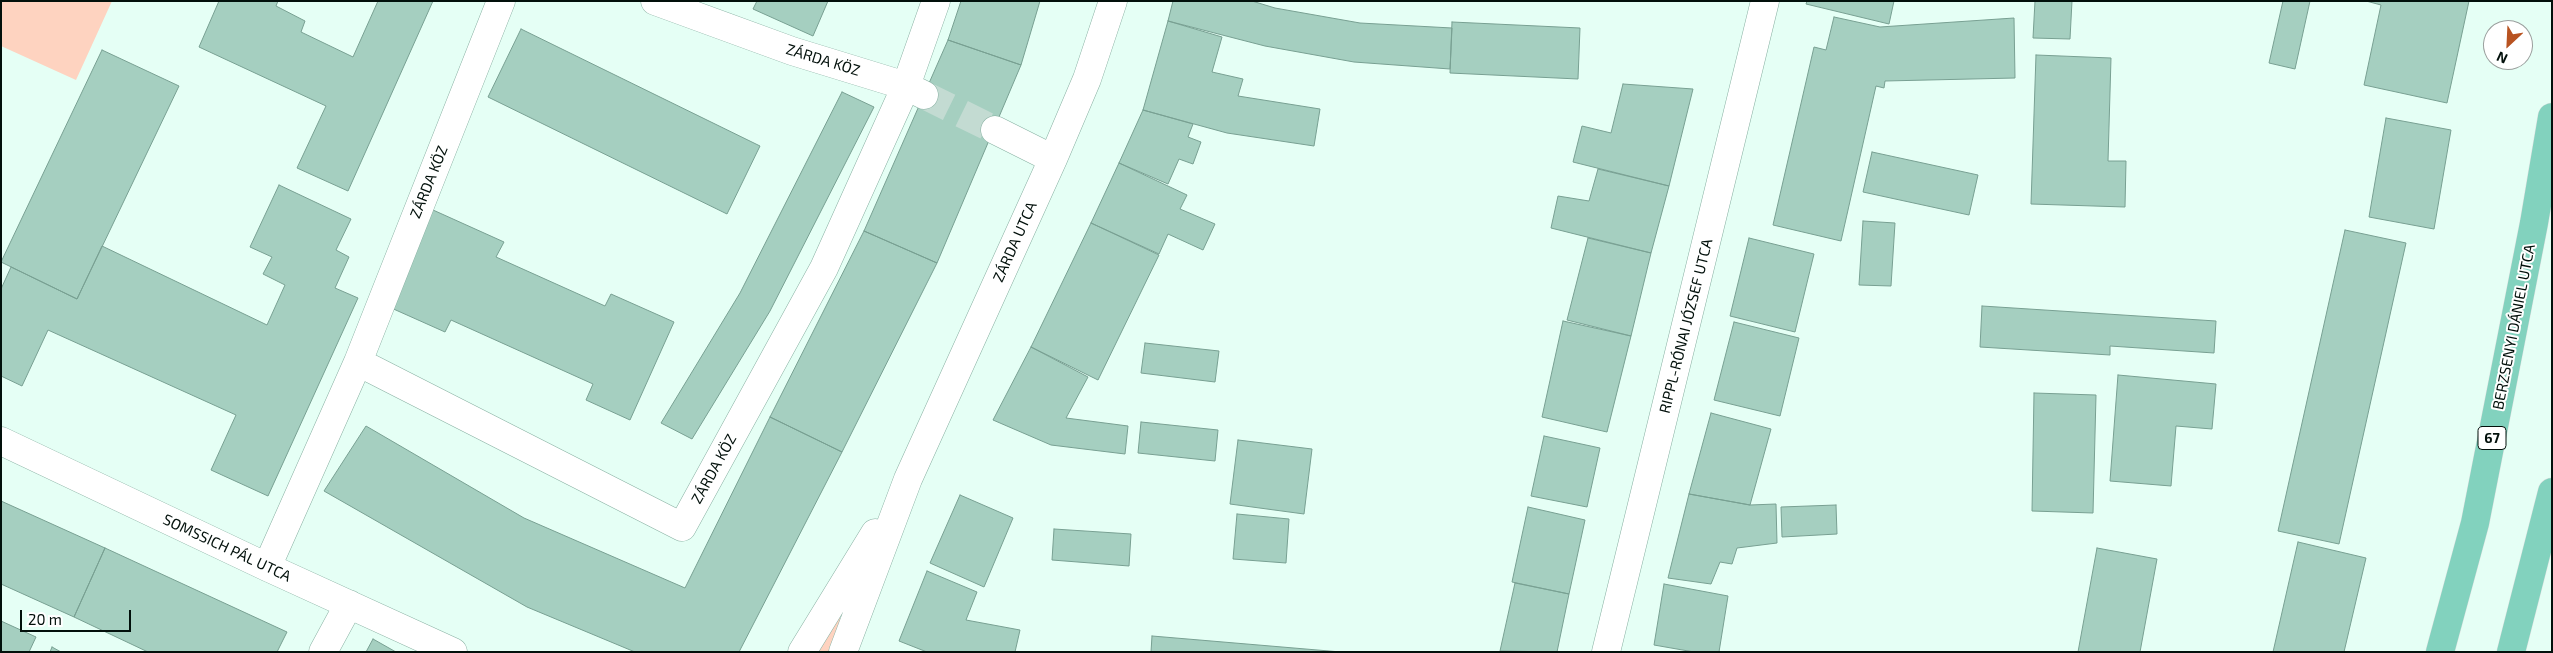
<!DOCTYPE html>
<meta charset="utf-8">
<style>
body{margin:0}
#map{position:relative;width:2553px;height:653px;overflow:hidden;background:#e5fff5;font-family:"Exo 2",sans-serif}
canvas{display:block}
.frame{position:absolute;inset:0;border:2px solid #02100b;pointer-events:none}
.north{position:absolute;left:2483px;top:20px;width:50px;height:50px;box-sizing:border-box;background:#fff;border:1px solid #9a9f9d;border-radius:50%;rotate:205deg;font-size:14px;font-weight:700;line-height:20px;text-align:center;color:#02100b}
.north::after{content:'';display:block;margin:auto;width:18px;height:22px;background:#b85321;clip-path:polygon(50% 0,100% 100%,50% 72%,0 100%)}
.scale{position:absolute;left:20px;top:610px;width:111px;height:22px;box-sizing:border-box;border:2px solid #02100b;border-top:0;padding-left:6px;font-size:15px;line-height:18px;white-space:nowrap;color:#02100b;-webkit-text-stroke:4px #fff;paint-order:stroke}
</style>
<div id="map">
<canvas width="2553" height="653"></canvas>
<div class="frame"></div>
<div class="north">N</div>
<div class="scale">20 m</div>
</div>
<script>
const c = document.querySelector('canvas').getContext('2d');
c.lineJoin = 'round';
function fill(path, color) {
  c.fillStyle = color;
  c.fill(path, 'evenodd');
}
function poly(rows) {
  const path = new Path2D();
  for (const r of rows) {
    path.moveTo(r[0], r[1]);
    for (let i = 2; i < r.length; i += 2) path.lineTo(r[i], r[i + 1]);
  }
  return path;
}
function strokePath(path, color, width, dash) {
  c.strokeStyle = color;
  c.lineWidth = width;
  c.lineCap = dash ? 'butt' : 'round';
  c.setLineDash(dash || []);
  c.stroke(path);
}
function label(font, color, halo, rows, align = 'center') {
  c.font = font + ' "Exo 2",sans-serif';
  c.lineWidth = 4;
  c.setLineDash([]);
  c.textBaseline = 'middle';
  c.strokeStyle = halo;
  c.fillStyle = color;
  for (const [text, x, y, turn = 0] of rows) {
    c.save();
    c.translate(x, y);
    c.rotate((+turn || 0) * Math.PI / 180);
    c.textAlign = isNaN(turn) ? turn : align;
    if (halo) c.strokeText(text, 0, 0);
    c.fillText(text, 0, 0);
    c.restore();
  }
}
fill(poly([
 [1,1,112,1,76,80,1,46],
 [836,616,844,620,833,652,816,652]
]), '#fed3c0');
const building = poly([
 [219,1,278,1,276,6,305,21,301,32,353,57,378,1,433,1,348,191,297,168,326,106,199,47,219,1],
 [757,1,828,1,813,36,753,9,757,1],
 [961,1,1040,1,1021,65,948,40,961,1],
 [1173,1,1252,1,1275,8,1360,23,1452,28,1450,69,1354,62,1265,46,1168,21,1173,1],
 [1807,1,1894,1,1889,24,1806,4,1807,1],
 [2035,1,2072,1,2070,39,2033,38,2035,1],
 [2283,1,2310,1,2295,69,2269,63,2283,1],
 [2366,1,2469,1,2447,103,2364,85,2381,5,2366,1],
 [1834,17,1880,27,2014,18,2015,78,1885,81,1884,88,1876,86,1841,241,1773,225,1814,47,1826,50,1834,17],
 [1168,21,1222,37,1212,72,1243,79,1238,96,1320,109,1314,146,1227,133,1143,110,1168,21],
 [1452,22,1580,28,1578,79,1450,73,1452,22],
 [521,29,760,146,727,214,488,97,521,29],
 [948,40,1021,65,937,263,864,231,948,40],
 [102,50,179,86,77,299,1,262,102,50],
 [2036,55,2111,58,2108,161,2126,161,2125,207,2031,204,2036,55],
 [1623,84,1693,89,1669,186,1573,162,1582,126,1611,133,1623,84],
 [842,92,874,107,770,311,692,439,661,423,740,293,842,92],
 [1143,110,1193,124,1188,137,1201,142,1193,164,1179,159,1168,184,1119,163,1143,110],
 [2386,118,2451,130,2434,229,2369,217,2386,118],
 [1872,152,1978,175,1969,215,1863,192,1872,152],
 [1119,163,1187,195,1180,209,1215,224,1203,250,1168,234,1159,254,1091,223,1119,163],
 [1598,169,1669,186,1651,253,1551,228,1558,196,1589,201,1598,169],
 [279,185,351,219,336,250,349,257,335,288,358,298,268,496,211,470,236,415,48,330,22,386,1,376,1,289,11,267,77,299,102,246,267,325,285,285,263,274,272,257,250,247,279,185],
 [433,210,504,242,496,257,605,306,611,294,674,322,630,420,586,400,593,384,451,320,445,332,389,307,433,210],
 [1863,221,1895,223,1891,286,1859,285,1863,221],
 [1091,223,1159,255,1098,380,1031,347,1091,223],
 [2345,230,2406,243,2339,544,2278,531,2345,230],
 [864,231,937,263,842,452,770,417,864,231],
 [1588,238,1651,253,1631,336,1567,320,1588,238],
 [1749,238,1814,254,1795,332,1730,316,1749,238],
 [1982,306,2216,321,2214,353,2110,346,2110,355,1980,347,1982,306],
 [1563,321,1631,336,1607,432,1542,417,1563,321],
 [1734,322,1799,338,1780,416,1714,400,1734,322],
 [1145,343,1219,351,1215,382,1141,373,1145,343],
 [1031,347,1088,377,1066,418,1128,426,1125,454,1051,445,993,420,1031,347],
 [2118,375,2216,384,2212,429,2176,426,2171,486,2110,481,2118,375],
 [2034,393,2096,395,2093,513,2032,511,2034,393],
 [1711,413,1771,429,1750,505,1689,494,1711,413],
 [770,417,842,452,739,652,635,652,527,607,324,491,366,426,524,518,685,588,770,417],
 [1141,422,1218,430,1215,461,1138,453,1141,422],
 [1544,436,1600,448,1587,507,1531,496,1544,436],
 [1238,440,1312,449,1304,514,1230,504,1238,440],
 [1689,494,1750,505,1776,504,1777,543,1737,548,1732,564,1720,562,1711,584,1668,578,1689,494],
 [960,495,1013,518,984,587,930,563,960,495],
 [1,501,105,548,74,617,1,584,1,501],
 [1836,505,1837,534,1782,537,1781,507,1836,505],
 [1528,507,1585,520,1569,594,1512,582,1528,507],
 [1237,514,1289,519,1286,563,1233,559,1237,514],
 [1054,529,1131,534,1129,566,1052,560,1054,529],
 [2298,542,2366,558,2344,652,2273,652,2298,542],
 [105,548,287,632,277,652,148,652,74,617,105,548],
 [2097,548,2157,559,2140,652,2078,652,2097,548],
 [927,571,977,592,966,620,1020,630,1015,652,927,652,899,641,927,571],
 [1515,583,1569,594,1557,652,1500,651,1515,583],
 [1664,584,1728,596,1719,652,1694,652,1654,645,1664,584],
 [1,621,36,637,29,652,1,652,1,621],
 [1152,636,1341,652,1151,652,1152,636],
 [373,639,396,652,366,652,373,639],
 [52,647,61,652,50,652,52,647]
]);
fill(building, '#a5cfc0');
strokePath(building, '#78a092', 1);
strokePath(poly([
 [924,95,995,130]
]), '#c3dbd2', 28, [28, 14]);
const minor = poly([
 [655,1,792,51,906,86,924,95],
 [995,130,1053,159],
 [358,362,501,1],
 [1,441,267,567,453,652],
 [267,567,358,362,682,527,824,268,906,86,936,1],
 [323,652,349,604],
 [802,652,875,533],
 [843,652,908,479,1053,159,1087,79,1113,1],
 [1606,652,1765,1]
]);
const major = poly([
 [2440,652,2475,523,2534,223,2552,117],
 [2511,652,2552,492]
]);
strokePath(minor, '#88b0a2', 29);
strokePath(major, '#e1e2e2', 29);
strokePath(minor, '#fff', 28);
strokePath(major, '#82d2be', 28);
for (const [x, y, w] of [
 [2492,438,28]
]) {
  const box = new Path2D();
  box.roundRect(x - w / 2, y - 11.5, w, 23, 4);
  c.fillStyle = '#fff';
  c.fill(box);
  strokePath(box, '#02100b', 1);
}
label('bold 14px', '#02100b', null, [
 ["67",2492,438]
]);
label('15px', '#02100b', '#fff', [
 ["ZÁRDA KÖZ",823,60,17],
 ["ZÁRDA KÖZ",429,182,-68],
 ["ZÁRDA UTCA",1015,242,-66],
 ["RIPPL-RÓNAI JÓZSEF UTCA",1686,326,-76],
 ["BERZSENYI DÁNIEL UTCA",2514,327,-79],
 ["ZÁRDA KÖZ",714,469,-61],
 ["SOMSSICH PÁL UTCA",227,548,25]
]);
</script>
